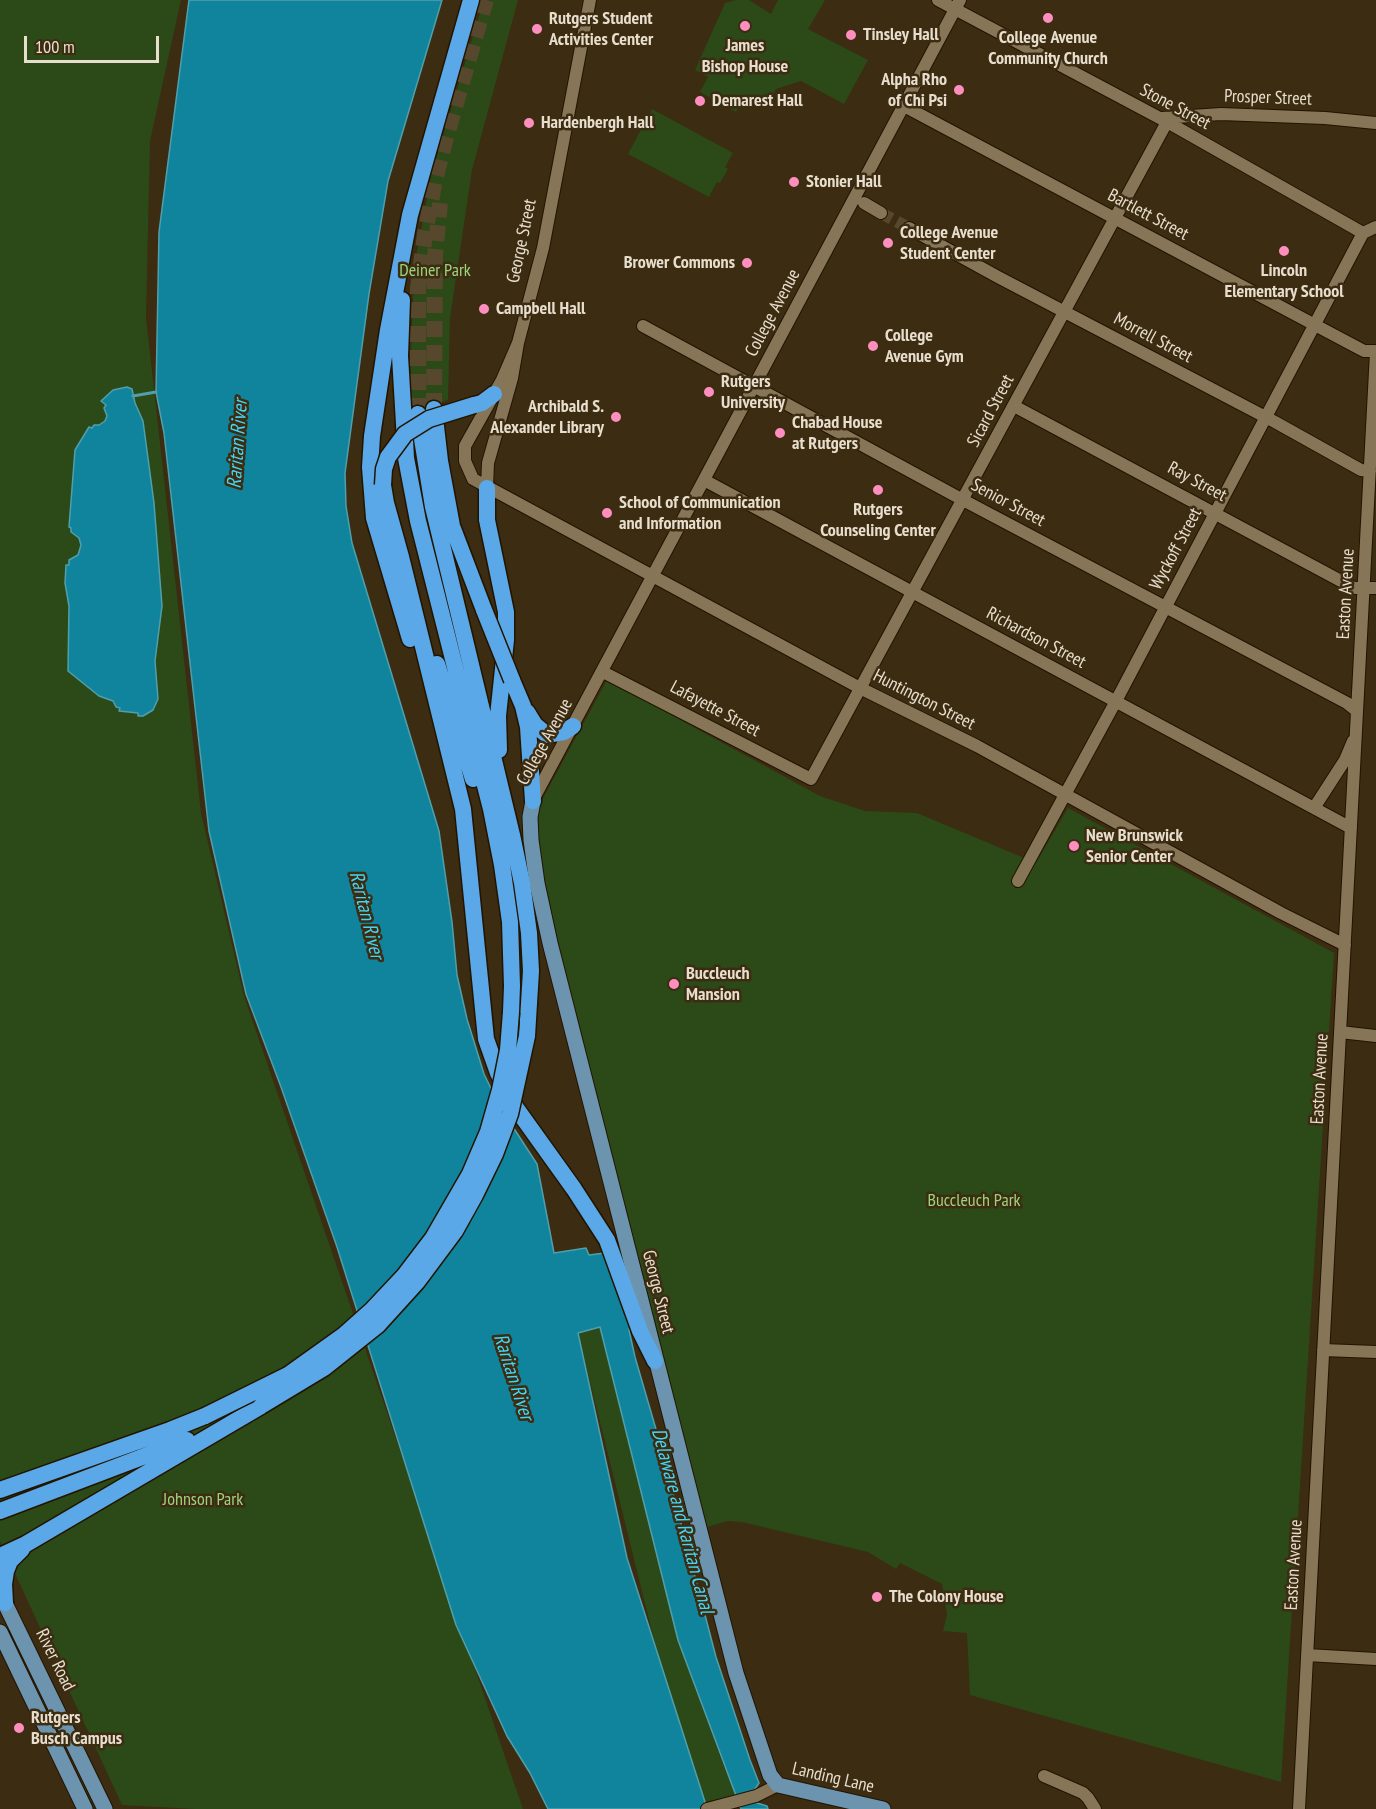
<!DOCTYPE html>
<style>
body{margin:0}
#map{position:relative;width:1376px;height:1809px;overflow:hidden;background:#3c2c11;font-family:"PT Sans Narrow",sans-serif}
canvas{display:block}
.scale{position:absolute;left:24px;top:36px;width:135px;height:27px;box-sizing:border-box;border:3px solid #e8dece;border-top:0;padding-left:8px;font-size:18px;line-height:21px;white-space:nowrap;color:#e8dece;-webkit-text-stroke:4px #3c2c11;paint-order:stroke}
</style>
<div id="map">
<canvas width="1376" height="1809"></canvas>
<div class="scale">100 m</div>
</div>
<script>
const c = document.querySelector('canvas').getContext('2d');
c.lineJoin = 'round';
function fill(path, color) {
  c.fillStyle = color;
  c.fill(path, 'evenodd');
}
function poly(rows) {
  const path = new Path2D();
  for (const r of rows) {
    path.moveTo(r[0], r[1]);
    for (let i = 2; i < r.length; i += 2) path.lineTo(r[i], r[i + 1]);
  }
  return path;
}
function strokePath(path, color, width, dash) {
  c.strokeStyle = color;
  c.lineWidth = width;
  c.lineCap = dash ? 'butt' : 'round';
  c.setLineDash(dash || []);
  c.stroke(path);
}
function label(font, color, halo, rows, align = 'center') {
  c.font = font + ' "PT Sans Narrow",sans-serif';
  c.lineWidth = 5;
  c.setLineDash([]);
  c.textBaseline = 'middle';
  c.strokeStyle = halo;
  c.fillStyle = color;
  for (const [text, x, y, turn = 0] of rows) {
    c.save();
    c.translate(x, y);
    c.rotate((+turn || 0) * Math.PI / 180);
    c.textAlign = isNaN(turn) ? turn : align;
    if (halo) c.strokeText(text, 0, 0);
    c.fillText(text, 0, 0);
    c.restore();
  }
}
fill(poly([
 [0,0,181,0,150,141,146,317,201,813,244,996,523,1809,196,1809,122,1805,0,1541],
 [484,0,518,0,472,170,450,318,448,400,409,412,414,268,431,176],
 [736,0,749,0,771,14,778,0,825,0,808,29,868,60,844,104,801,81,776,89,766,108,744,97,736,112,700,92,708,77,695,70,725,3],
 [652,109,733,153,725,167,728,169,720,183,717,182,709,197,628,154],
 [607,680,820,796,865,811,917,813,1036,863,1068,808,1334,953,1281,1782,970,1695,967,1633,943,1631,947,1615,942,1584,900,1563,896,1569,868,1552,742,1522,727,1521,704,1528,546,904,538,853,537,822,541,802],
 [600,1327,678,1640,723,1764,737,1795,705,1802,662,1672,578,1333]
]), '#2b4a18');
const water = poly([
 [189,0,442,0,388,181,369,294,345,473,346,506,352,543,439,831,452,922,457,975,467,1019,484,1074,500,1107,537,1164,554,1253,586,1248,589,1255,605,1253,631,1324,629,1330,635,1357,660,1443,716,1657,750,1760,759,1783,753,1792,757,1803,767,1806,768,1809,741,1809,678,1640,600,1327,578,1333,627,1558,705,1802,702,1809,548,1809,530,1773,507,1736,456,1625,337,1247,281,1087,246,994,209,831,164,433,156,392,159,232,189,0],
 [127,387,132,389,135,403,143,421,154,503,162,606,155,661,158,699,153,710,143,716,138,716,138,713,119,711,120,708,116,707,113,701,99,696,68,671,69,606,65,583,66,565,69,565,69,560,78,555,81,545,79,538,71,532,71,528,69,527,75,450,89,427,92,428,94,425,99,425,105,421,107,416,104,408,106,405,101,401,113,390,127,387]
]);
fill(water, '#10849c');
strokePath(water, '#519fab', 1.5);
strokePath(poly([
 [133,396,156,392]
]), '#519fab', 3);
strokePath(poly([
 [881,213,909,228]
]), '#56472d', 12, [12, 6]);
strokePath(poly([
 [434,409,435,255,440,203],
 [418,414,418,288,425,234,435,180,446,138,486,0]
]), '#56472d', 16, [16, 8]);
const minor = poly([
 [938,0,1169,123,1363,233,1376,227],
 [904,106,1315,325,1364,351,1376,351],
 [1162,118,1221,114,1325,118,1376,123],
 [864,203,881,213],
 [909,228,998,277,1275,422,1361,470,1370,471],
 [643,326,963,500,1347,703,1357,711],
 [518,343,502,380,465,446,465,461,473,479,860,688,977,746,1281,913,1345,945],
 [1014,406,1354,588,1376,588],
 [704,480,1351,828],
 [487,488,488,463,512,378,518,343,543,248,590,0],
 [603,672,811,779,1167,122],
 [533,800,960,0],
 [1314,808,1345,760,1353,741],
 [1018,881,1116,701,1363,233],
 [1340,1032,1376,1036],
 [1323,1350,1376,1352],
 [1307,1655,1376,1659],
 [1044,1776,1083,1793,1088,1798,1095,1809],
 [707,1809,756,1796,778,1785],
 [1299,1809,1376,352]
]);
const major = poly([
 [533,801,530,817,531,840,537,883,550,943,736,1673,770,1775,778,1785,883,1809],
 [0,1593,105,1809],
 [0,1632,85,1809]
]);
const highway = poly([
 [402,300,400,356,406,458,418,521,491,809,502,865,510,922,512,986,511,1012],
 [474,405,482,403,494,394],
 [434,409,440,461,452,526,484,610],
 [418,414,433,507,512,835,522,883,529,933,531,971,527,1036],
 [383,485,386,503,401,557,463,809,486,1039,498,1073,516,1108,574,1189,607,1240,640,1331,655,1361],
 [487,488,487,520,506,612,506,640,498,716,499,750],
 [410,639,374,518,370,467,372,436,388,330,410,215,471,0],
 [437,664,473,779],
 [512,680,523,706,528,727,533,801],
 [527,712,535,725,547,735,564,732,573,726],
 [0,1490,170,1430,205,1416],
 [0,1511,187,1440],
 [0,1556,26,1544,261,1406],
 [5,1603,4,1584,6,1571,10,1561,22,1549]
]);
strokePath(minor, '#231400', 14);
strokePath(major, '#231400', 17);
strokePath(highway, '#231400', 19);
strokePath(minor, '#877558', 12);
strokePath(major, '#6c94ae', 15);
strokePath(highway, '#5aa8e8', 16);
const highwayBridge = poly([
 [383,485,384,469,388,457,405,434,429,419,474,405],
 [484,610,512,680],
 [261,1406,324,1368,378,1325,417,1282,455,1231,475,1195,495,1154,510,1114,527,1036],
 [205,1416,288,1375,344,1335,372,1310,404,1276,433,1238,470,1174,488,1132,500,1090,508,1050,511,1012]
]);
strokePath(highwayBridge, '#231400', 19, []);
strokePath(highwayBridge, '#5aa8e8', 16);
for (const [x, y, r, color] of [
 [1048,18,6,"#fe8ebd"],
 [745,26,6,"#fe8ebd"],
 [537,29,6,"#fe8ebd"],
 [851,35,6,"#fe8ebd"],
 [959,90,6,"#fe8ebd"],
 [700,101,6,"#fe8ebd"],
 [529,123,6,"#fe8ebd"],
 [794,182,6,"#fe8ebd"],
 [888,243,6,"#fe8ebd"],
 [1284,251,6,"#fe8ebd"],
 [747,263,6,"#fe8ebd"],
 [484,309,6,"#fe8ebd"],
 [873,346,6,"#fe8ebd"],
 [709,392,6,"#fe8ebd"],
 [616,417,6,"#fe8ebd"],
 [780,433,6,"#fe8ebd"],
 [878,490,6,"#fe8ebd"],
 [607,513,6,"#fe8ebd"],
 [1074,846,6,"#fe8ebd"],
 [674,984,6,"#fe8ebd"],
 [877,1597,6,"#fe8ebd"],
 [19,1728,6,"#fe8ebd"]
]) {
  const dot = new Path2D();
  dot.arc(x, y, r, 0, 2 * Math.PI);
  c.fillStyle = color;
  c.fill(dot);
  strokePath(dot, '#3c2c11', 2);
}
label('bold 18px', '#e8dece', '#3c2c11', [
 ["Rutgers Student",549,19],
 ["Activities Center",549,40],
 ["Tinsley Hall",863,35],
 ["College Avenue",1048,38,"center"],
 ["Community Church",1048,59,"center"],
 ["James",745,46,"center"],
 ["Bishop House",745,67,"center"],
 ["Alpha Rho",947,80,"right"],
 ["of Chi Psi",947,101,"right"],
 ["Demarest Hall",712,101],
 ["Hardenbergh Hall",541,123],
 ["Stonier Hall",806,182],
 ["College Avenue",900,233],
 ["Student Center",900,254],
 ["Brower Commons",735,263,"right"],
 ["Lincoln",1284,271,"center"],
 ["Elementary School",1284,292,"center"],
 ["Campbell Hall",496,309],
 ["College",885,336],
 ["Avenue Gym",885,357],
 ["Rutgers",721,382],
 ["University",721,403],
 ["Archibald S.",604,407,"right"],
 ["Alexander Library",604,428,"right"],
 ["Chabad House",792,423],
 ["at Rutgers",792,444],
 ["School of Communication",619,503],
 ["and Information",619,524],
 ["Rutgers",878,510,"center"],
 ["Counseling Center",878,531,"center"],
 ["New Brunswick",1086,836],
 ["Senior Center",1086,857],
 ["Buccleuch",686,974],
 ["Mansion",686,995],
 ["The Colony House",889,1597],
 ["Rutgers",31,1718],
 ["Busch Campus",31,1739]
], 'left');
label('18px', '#e8dece', '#3c2c11', [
 ["Prosper Street",1268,98,2],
 ["Stone Street",1175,107,28],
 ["Bartlett Street",1148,215,28],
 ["George Street",522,241,-78],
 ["College Avenue",773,313,-62],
 ["Morrell Street",1153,338,28],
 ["Sicard Street",991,411,-62],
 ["Ray Street",1197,482,28],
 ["Senior Street",1008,503,28],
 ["Wyckoff Street",1176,549,-62],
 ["Easton Avenue",1346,594,-87],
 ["Richardson Street",1036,638,28],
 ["Huntington Street",924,700,27],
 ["Lafayette Street",715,709,28],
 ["College Avenue",545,742,-61],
 ["Easton Avenue",1320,1079,-87],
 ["George Street",658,1292,76],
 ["Easton Avenue",1294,1565,-87],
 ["River Road",55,1660,64],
 ["Landing Lane",833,1778,13]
]);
label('18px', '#9cd47e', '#3c2c11', [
 ["Deiner Park",435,271],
 ["Buccleuch Park",974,1201],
 ["Johnson Park",203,1500]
]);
label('italic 20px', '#43d5f7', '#3c2c11', [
 ["Raritan River",238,444,-86],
 ["Raritan River",366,915,76],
 ["Raritan River",513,1377,72],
 ["Delaware and Raritan Canal",682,1521,75]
]);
</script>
